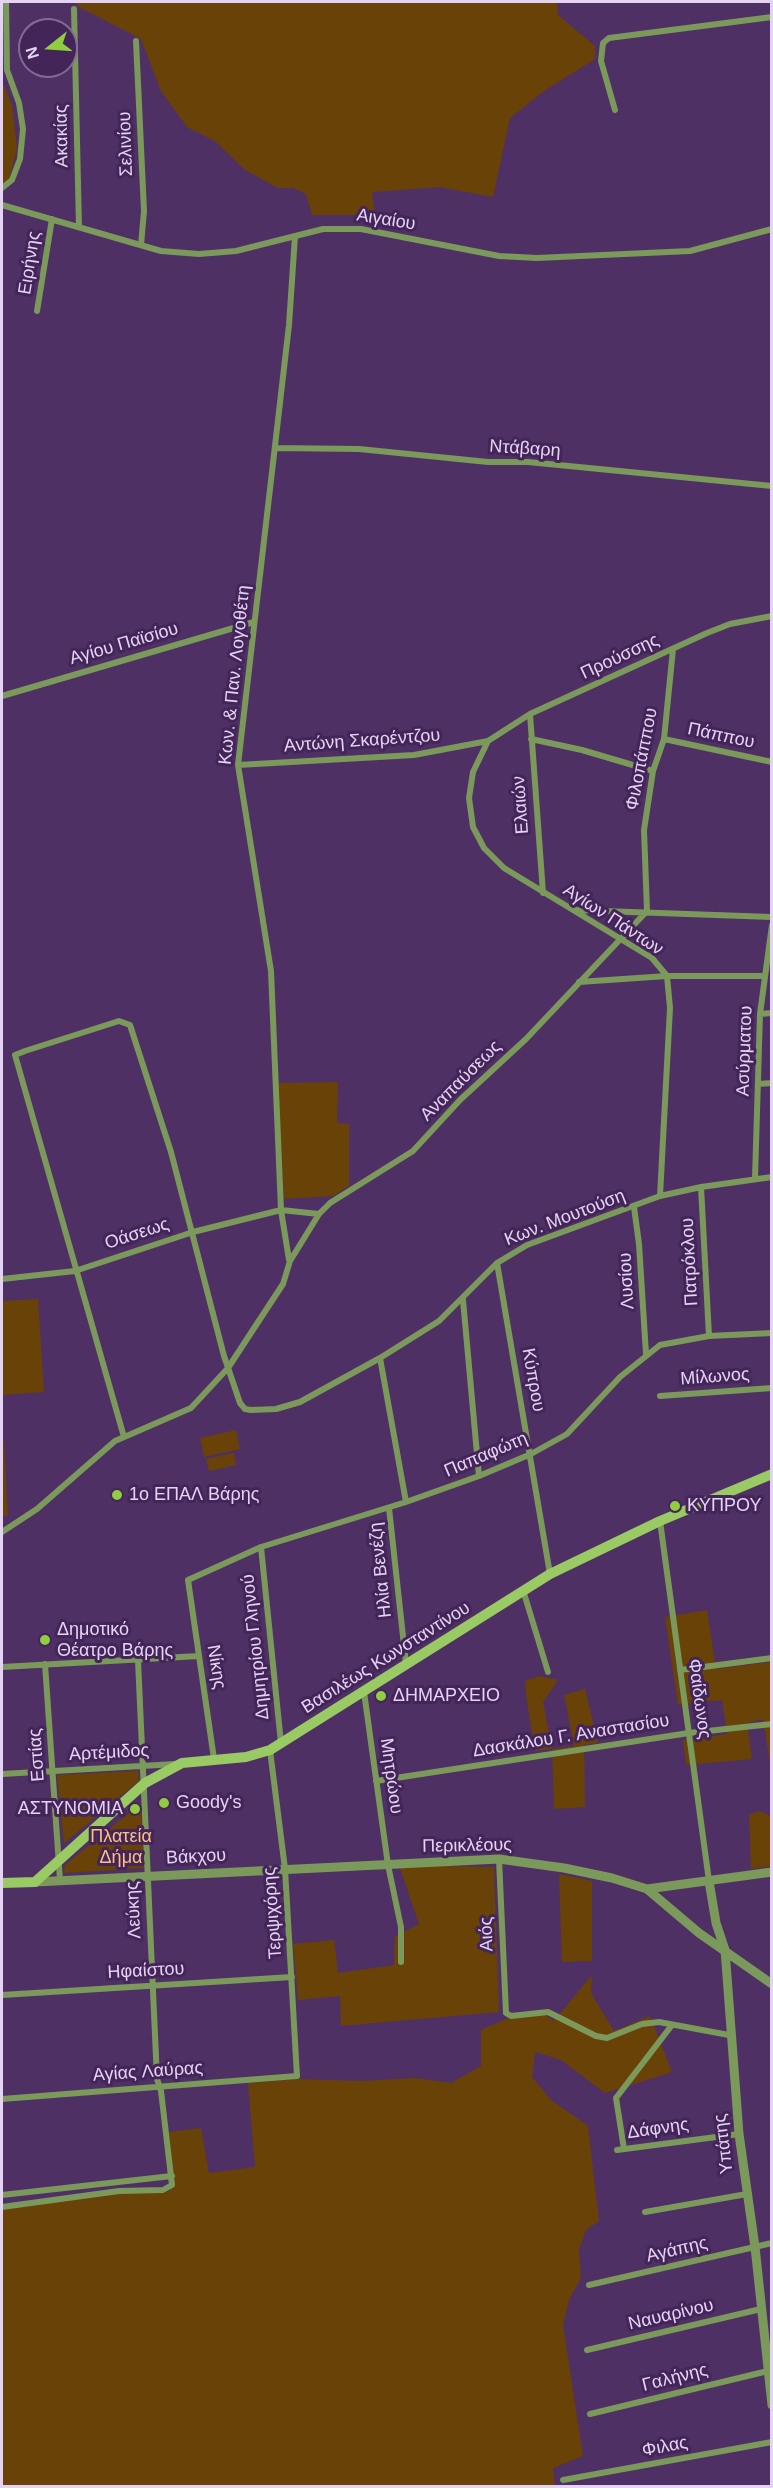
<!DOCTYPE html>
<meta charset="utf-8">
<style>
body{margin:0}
#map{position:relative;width:773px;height:2488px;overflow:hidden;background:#4f3064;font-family:Helvetica,sans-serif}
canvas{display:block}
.frame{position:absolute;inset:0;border:3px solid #e5d3f3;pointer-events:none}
.north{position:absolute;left:18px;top:18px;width:60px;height:60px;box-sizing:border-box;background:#442559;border:2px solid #846b97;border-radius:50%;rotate:253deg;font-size:16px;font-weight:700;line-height:24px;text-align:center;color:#e5d3f3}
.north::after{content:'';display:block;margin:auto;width:21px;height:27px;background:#90cd41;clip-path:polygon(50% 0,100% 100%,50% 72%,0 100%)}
</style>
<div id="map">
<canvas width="773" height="2488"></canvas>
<div class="frame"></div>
<div class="north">N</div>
</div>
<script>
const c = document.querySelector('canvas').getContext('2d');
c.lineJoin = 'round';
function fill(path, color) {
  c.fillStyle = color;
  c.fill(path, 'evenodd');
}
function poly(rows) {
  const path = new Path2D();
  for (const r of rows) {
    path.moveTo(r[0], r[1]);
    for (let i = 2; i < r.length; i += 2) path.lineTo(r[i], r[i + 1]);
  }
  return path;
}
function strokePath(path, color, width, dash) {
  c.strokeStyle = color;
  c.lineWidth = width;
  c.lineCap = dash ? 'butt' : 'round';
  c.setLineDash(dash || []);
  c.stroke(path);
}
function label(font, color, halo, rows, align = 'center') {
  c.font = font + ' Helvetica,sans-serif';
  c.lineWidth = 6;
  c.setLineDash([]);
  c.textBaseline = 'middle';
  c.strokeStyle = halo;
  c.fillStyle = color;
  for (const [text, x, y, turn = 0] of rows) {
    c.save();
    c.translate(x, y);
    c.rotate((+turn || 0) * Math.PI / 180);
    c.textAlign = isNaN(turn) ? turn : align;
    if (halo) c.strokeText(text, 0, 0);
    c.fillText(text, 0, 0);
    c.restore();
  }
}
fill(poly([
 [76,2,557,2,558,15,595,46,595,59,544,91,510,118,493,197,440,187,372,192,375,215,312,215,306,194,293,188,278,188,245,170,215,141,187,127,161,91,141,39,77,6],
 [2,81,12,105,17,149,9,179,2,185],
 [338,1082,337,1123,349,1124,349,1186,333,1196,284,1199,278,1083],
 [38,1299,44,1392,2,1395,2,1301],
 [236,1430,240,1449,204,1457,200,1438],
 [2,1441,4,1441,8,1516,2,1516],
 [234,1453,236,1465,209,1471,206,1459],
 [707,1610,716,1669,771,1662,771,1770,763,1719,747,1723,752,1759,686,1765,683,1740,727,1734,722,1700,678,1705,665,1617],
 [539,1676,558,1680,543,1702,552,1749,574,1746,564,1695,585,1689,598,1743,584,1745,585,1807,554,1809,552,1749,535,1751,526,1696,525,1681],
 [138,1771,139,1781,64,1843,57,1775],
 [141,1803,144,1868,64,1873,65,1865],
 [759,1811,771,1816,771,1866,751,1869,749,1815],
 [399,1865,494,1867,499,2012,341,2026,340,1996,298,2000,293,1944,334,1940,338,1973,394,1965,395,1937,419,1924],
 [559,1874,592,1881,592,1961,562,1962],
 [592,1975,591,1993,614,2031,650,2016,672,2072,605,2093,561,2060,535,2052,532,2077,551,2100,588,2126,599,2221,586,2230,579,2249,581,2278,569,2300,563,2325,583,2456,553,2468,555,2486,2,2486,2,2210,124,2192,168,2192,174,2186,169,2132,201,2128,209,2173,255,2167,248,2083,299,2079,360,2081,416,2078,451,2083,481,2066,481,2030,506,2019,544,2014,554,2021]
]), '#694207');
strokePath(poly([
 [74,9,79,227],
 [136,41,144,211,141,245],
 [615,110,601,61,603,43,609,38,772,17],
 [2,188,12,180,20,159,23,129,19,103,7,70,6,2],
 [2,205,161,251,199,254,236,251,323,229,361,229,499,256,537,258,690,251,772,229],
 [37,311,52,219],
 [276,448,359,449,488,462,528,462,772,486],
 [2,696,254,622],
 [530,714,543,893],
 [531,739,582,750,653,771],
 [664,739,772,762],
 [488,741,473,772,469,798,473,827,484,848,504,868,652,958,667,976,670,1008,660,1196],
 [238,765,414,755,488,741,530,714,707,633,730,624,772,616],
 [574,910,772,917],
 [579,982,667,976,764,976],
 [760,1014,772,1013],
 [758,1084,772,1083],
 [755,1178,760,1014,772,925],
 [701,1187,709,1336],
 [634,1207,639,1244,646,1354],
 [289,1260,281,1210,271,971,238,765,289,325,295,236],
 [497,1263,550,1574],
 [2,1279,75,1271,193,1232,281,1210,319,1214],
 [463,1300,479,1476],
 [380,1358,406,1502],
 [660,1396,772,1388],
 [124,1437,15,1055,25,1051,119,1021,130,1025,171,1152,224,1356,240,1403,245,1409,251,1410,276,1409,300,1402,380,1358,439,1321,497,1263,527,1245,660,1196,701,1187,772,1177],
 [389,1508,406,1664],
 [660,1521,709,1881],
 [2,1532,37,1509,115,1441,191,1408,228,1368,283,1284,290,1261,319,1214,330,1203,413,1151,460,1100,526,1039,647,911,644,830,653,771,664,739,673,649],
 [261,1547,281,1743],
 [523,1590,548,1672],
 [45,1664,60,1880],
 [2,1667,199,1656],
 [680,1670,772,1658],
 [364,1692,388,1865,401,1927,401,1962],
 [214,1759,188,1580,261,1547,406,1502,479,1476,531,1454,567,1434,620,1377,660,1345,709,1336,772,1333],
 [2,1774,176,1764],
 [376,1781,689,1733,772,1724],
 [499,1859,506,2013,511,2016,548,2012,596,2036,607,2038,642,2024,659,2022,729,2035],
 [2,1995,292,1977],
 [2,2099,297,2076,285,1869,270,1750],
 [624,2149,616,2098,672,2025],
 [617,2150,739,2134],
 [2,2195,172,2176],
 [2,2207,119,2191,163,2190,172,2185,161,2091,157,2079,138,1660],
 [645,2212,747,2194],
 [589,2285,772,2243],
 [587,2350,761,2309],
 [590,2414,768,2371],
 [563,2480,772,2442]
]), '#7a995a', 6);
strokePath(poly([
 [709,1881,716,1923,725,1950,739,2134,755,2247,772,2405],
 [35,1882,499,1859,564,1868,612,1878,647,1889,699,1933,772,1984],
 [647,1889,772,1872]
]), '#7a995a', 9);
strokePath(poly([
 [2,1883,35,1882,145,1783,182,1763,246,1757,270,1750,550,1574,660,1521,772,1474]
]), '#99ca63', 10);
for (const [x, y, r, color] of [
 [117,1495,6,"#90cd41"],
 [675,1506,6,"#90cd41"],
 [45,1640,6,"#90cd41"],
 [381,1696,6,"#90cd41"],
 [164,1803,6,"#90cd41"],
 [135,1809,6,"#90cd41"]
]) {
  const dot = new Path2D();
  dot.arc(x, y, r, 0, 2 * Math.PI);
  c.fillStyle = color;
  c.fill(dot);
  strokePath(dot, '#442559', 2);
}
label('18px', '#e5d3f3', '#442559', [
 ["Ακακίας",62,136,-91],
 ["Σελινίου",126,144,-92],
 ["Αιγαίου",386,220,9],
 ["Ειρήνης",30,263,-81],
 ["Ντάβαρη",525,449,4],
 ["Αγίου Παϊσίου",124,644,-16],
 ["Προύσσης",620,657,-25],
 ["Κων. & Παν. Λογοθέτη",235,675,-84],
 ["Πάππου",721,736,12],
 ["Αντώνη Σκαρέντζου",362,741,-4],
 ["Φιλοπάππου",642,759,-79],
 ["Ελαιών",521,805,-94],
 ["Αγίων Πάντων",613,920,33],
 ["Ασύρματου",745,1051,-88],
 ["Αναπαύσεως",461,1081,-45],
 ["Κων. Μουτούση",565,1218,-21],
 ["Οάσεως",137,1234,-18],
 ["Πατρόκλου",690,1262,-93],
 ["Λυσίου",627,1281,-93],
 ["Μίλωνος",715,1377,-4],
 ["Κύπρου",533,1380,80],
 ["Παπαφώτη",486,1455,-23],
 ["Ηλία Βενέζη",381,1570,-96],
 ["Δημητρίου Γληνού",256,1647,-96],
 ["Βασιλέως Κωνσταντίνου",386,1658,-32],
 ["Νίκης",216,1667,81],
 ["Φαίδωνος",699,1699,82],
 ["Δασκάλου Γ. Αναστασίου",571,1736,-9],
 ["Αρτέμιδος",109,1753,-3],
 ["Εστίας",37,1755,-94],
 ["Μητρώου",391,1776,82],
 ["Περικλέους",467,1846,-1],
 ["Βάκχου",196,1857,-3],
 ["Λεύκης",134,1910,-93],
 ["Τερψιχόρης",273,1913,-94],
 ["Αιός",487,1934,-92],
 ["Ηφαίστου",146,1971,-3],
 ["Αγίας Λαύρας",148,2072,-4],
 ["Δάφνης",658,2129,-8],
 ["Υπάτης",724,2144,-97],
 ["Αγάπης",677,2250,-13],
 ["Ναυαρίνου",671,2315,-13],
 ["Γαλήνης",675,2378,-14],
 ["Φιλας",665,2447,-11]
]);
label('18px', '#e5d3f3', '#442559', [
 ["1ο ΕΠΑΛ Βάρης",129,1495],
 ["ΚΥΠΡΟΥ",687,1506],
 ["Δημοτικό",57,1630],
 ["Θέατρο Βάρης",57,1651],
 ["ΔΗΜΑΡΧΕΙΟ",393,1696],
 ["Goody's",176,1803],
 ["ΑΣΤΥΝΟΜΙΑ",123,1809,"right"]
], 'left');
label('18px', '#fbc17d', '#442559', [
 ["Πλατεία",121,1837],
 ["Δήμα",121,1858]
]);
</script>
